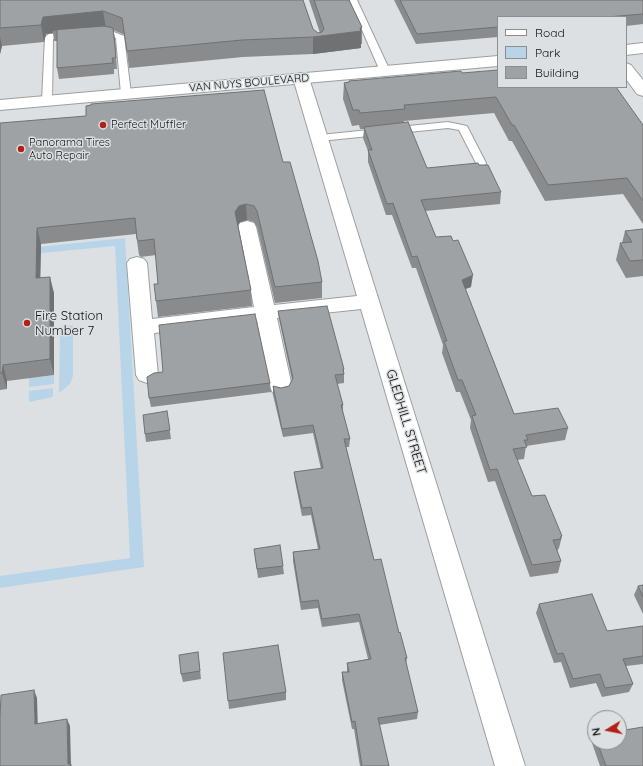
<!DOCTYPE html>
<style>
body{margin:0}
#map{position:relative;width:643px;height:766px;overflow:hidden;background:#dde0e2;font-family:Quicksand,sans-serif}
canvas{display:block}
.legend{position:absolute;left:497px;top:16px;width:130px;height:72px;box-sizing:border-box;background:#dde0e2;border:1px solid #8b8e8f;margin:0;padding:5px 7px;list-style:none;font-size:12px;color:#111313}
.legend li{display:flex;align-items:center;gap:8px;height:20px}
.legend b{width:20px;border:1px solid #8b8e8f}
.north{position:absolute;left:587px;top:710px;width:40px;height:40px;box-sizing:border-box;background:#dde0e2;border:1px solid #8b8e8f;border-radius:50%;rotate:260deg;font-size:11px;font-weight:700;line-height:16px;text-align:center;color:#111313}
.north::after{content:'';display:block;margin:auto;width:14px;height:18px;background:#b12215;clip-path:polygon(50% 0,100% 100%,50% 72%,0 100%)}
</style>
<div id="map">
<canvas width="643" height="766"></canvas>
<ul class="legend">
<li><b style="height:5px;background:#fff"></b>Road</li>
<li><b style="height:11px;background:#b8d4e8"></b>Park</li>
<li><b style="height:11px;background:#9fa2a4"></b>Building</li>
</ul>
<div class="north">N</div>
</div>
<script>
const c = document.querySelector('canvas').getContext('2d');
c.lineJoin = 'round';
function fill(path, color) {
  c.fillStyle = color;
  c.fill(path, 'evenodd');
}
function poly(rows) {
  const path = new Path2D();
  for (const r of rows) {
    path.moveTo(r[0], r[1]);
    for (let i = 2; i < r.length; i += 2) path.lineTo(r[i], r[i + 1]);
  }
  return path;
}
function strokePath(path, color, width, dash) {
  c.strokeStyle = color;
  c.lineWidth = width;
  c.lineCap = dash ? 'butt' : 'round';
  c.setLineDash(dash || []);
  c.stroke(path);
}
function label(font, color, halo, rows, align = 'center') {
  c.font = font + ' Quicksand,sans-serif';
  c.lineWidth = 3;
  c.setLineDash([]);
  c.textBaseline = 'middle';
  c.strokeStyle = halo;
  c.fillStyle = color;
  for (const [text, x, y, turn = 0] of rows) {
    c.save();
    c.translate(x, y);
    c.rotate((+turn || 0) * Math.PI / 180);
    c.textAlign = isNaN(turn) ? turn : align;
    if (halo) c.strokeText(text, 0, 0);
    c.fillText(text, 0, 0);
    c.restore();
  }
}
fill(poly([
 [125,238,144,567,0,588,0,576,130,558,115,246,0,257,0,251],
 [73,325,73,376,70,384,59,393,60,327],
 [54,375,54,384,29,387,29,378],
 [53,388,53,397,29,402,29,391]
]), '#b8d4e8');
const lane = poly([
 [349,0,357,0,390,71,388,73,385,74,380,71,349,0],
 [106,29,124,36,131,94,129,96,126,97,121,94,116,38,106,35,96,36,92,33,93,31,106,29],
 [71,32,74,33,74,37,53,39,52,101,47,104,44,103,42,101,45,37,49,34,71,32],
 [448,122,467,126,486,163,485,165,477,165,459,130,448,128,320,141,315,138,320,135,448,122]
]);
const street = poly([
 [626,63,631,65,643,80,643,96,637,94,626,79,626,63],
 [301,73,307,75,309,78,525,766,495,766,361,309,277,318,292,387,289,393,281,395,273,393,270,387,257,321,154,333,158,375,155,380,147,383,139,380,136,375,127,263,130,259,137,257,144,259,147,263,152,319,254,307,238,227,240,223,247,221,254,223,256,227,274,305,357,296,293,78,295,75,301,73]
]);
const primary = poly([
 [643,43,643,53,626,55,626,45,643,43],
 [498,56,498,66,0,110,0,100,498,56]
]);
strokePath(lane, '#9c9fa1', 2);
strokePath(street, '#9c9fa1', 2);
strokePath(primary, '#9c9fa1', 2);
fill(lane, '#fff');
fill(street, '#fff');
fill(primary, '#fff');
fill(poly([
 [0,0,313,29,318,33,320,33,309,0,349,0,362,27,362,44,361,44,361,48,313,54,243,57,129,68,125,35,113,30,117,69,114,69,114,74,59,79,57,68,57,41,54,41,53,33,46,34,44,42,2,46,0,54],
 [394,0,643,0,643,24,626,26,626,17,498,17,498,37,416,44],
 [462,73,643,125,643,224,623,194,545,201,512,141,509,141,494,113,404,121,404,123,427,168,479,165,501,192,500,204,425,211,436,237,471,287,465,289,514,414,568,428,565,440,526,446,524,459,517,460,532,496,562,536,559,548,557,551,561,561,558,573,530,577,495,481,488,482,470,428,471,420,460,392,456,392,442,353,443,345,416,268,412,268,392,215,386,215,368,162,368,151,363,138,364,129,360,129,359,125,352,126,343,99,344,83,349,82,349,81],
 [0,123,283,162,322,282,322,298,275,303,257,227,254,222,247,220,240,222,238,224,251,290,252,306,158,317,156,301,158,284,156,255,141,257,139,255,136,234,41,244,40,278,54,293,54,375,7,381,7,389,0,390],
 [643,229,643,276,626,278,616,260,620,243,622,243,625,231],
 [278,311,344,369,344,383,337,384,343,405,343,413,350,439,349,447,346,447,374,560,407,658,406,664,418,712,417,719,379,725,389,766,360,766,354,729,352,729,342,680,342,672,347,672,347,663,368,659,359,622,322,627,318,608,301,610,293,561,293,552,318,549,311,515,302,516,295,481,294,472,321,469,313,433,283,437,273,395,273,386,281,388,289,386,292,380,279,319],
 [163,372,270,383,271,392,151,407,149,398],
 [167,411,171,439,146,442,145,434],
 [254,549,283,566,284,574,258,578,255,557],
 [643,585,643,614,634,595,638,586],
 [539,604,607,631,643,626,643,664,626,666,633,684,629,692,602,697,596,683,570,688,561,662,554,663,536,613],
 [223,653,286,692,286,700,229,709],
 [199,660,201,679,183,682,181,674],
 [595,735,595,742,619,742,643,766,600,766,592,743]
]), '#898b8d');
fill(poly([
 [103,11,106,28,52,30,53,33,46,34,44,42,41,25,43,17],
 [113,28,115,39,117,69,116,58],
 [361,31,361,48,313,54,313,37],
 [0,37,2,46,0,54],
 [246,204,247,220,240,222,237,227,235,212,239,206],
 [37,228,41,244,40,295,36,278],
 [473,275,471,287,460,291,462,280],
 [50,277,54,293,54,375,50,359],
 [3,365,7,381,7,389,2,373],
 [34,690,37,698,38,732,35,724],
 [67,719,70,726,71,766,68,764]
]), '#6f7173');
const building = poly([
 [0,0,303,0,313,29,318,33,322,32,324,29,314,0,349,0,362,27,360,28,361,31,313,37,242,40,127,51,122,18,103,11,43,17,41,25,0,28,0,0],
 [400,0,643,0,643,14,607,17,498,17,498,27,417,34,400,0],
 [104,26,113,28,116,58,112,58,113,63,57,68,57,30,52,30,104,26],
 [498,70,498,87,616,87,643,125,643,201,627,178,548,185,514,125,512,125,496,97,404,105,405,109,360,113,359,110,353,110,344,83,349,82,349,81,461,71,462,73,498,70],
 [264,90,283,162,290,162,318,261,322,282,275,287,257,211,254,206,246,204,239,206,235,212,251,290,156,301,154,284,158,284,154,239,139,241,137,239,135,218,37,228,36,278,50,277,50,359,3,365,2,373,0,373,0,123,86,116,86,106,91,105,91,104,264,90],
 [408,122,427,168,478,163,479,165,488,165,501,192,421,200,436,237,451,236,453,241,458,240,473,275,462,280,514,414,558,408,568,428,526,435,528,440,524,440,527,447,513,449,532,496,545,495,562,536,560,537,561,539,553,540,561,561,532,565,497,469,490,470,472,416,476,415,462,380,458,380,444,341,447,341,417,256,412,257,393,203,387,204,368,150,372,150,364,127,408,122],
 [643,229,643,260,630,261,620,243,632,242,625,231,643,229],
 [327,306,344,369,343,369,344,374,335,375,343,405,341,405,350,439,344,439,374,560,381,559,399,633,400,632,407,658,405,658,418,712,378,718,389,766,362,766,355,721,352,722,342,672,349,672,347,663,371,659,359,614,322,619,318,600,301,602,293,552,320,549,311,507,302,508,294,472,323,468,313,425,282,429,273,386,281,388,289,386,293,378,278,311,327,306],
 [255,314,270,383,149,398,147,377,154,373,163,372,159,325,255,314],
 [167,411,170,430,145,434,143,415,167,411],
 [280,545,283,566,257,569,254,549,280,545],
 [643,585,643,597,638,586,643,585],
 [592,594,607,631,643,626,643,656,623,659,633,684,605,688,600,674,573,679,563,653,557,654,539,604,592,594],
 [278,645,286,692,228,701,223,653,278,645],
 [198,652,200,671,181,674,179,655,198,652],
 [34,690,35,724,67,719,68,764,71,764,71,766,0,766,0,719,1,695,34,690],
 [643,727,643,766,606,766,597,742,619,742,619,731,643,727]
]);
fill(building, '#9fa2a4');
strokePath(building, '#6f7173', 1);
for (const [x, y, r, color] of [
 [103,125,4,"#b12215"],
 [21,149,4,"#b12215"],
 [27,323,4,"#b12215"]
]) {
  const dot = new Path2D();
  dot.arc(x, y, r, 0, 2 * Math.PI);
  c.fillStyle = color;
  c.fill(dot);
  strokePath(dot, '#dde0e2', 1.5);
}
label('11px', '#111313', '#dde0e2', [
 ["VAN NUYS BOULEVARD",249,83,-5]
]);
label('11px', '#111313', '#dde0e2', [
 ["Perfect Muffler",111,125],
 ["Panorama Tires",29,143],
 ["Auto Repair",29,156]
], 'left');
label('13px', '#111313', '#dde0e2', [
 ["Fire Station",35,316],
 ["Number 7",35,331]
], 'left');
label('13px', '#111313', '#dde0e2', [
 ["GLEDHILL STREET",406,422,73]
]);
</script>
